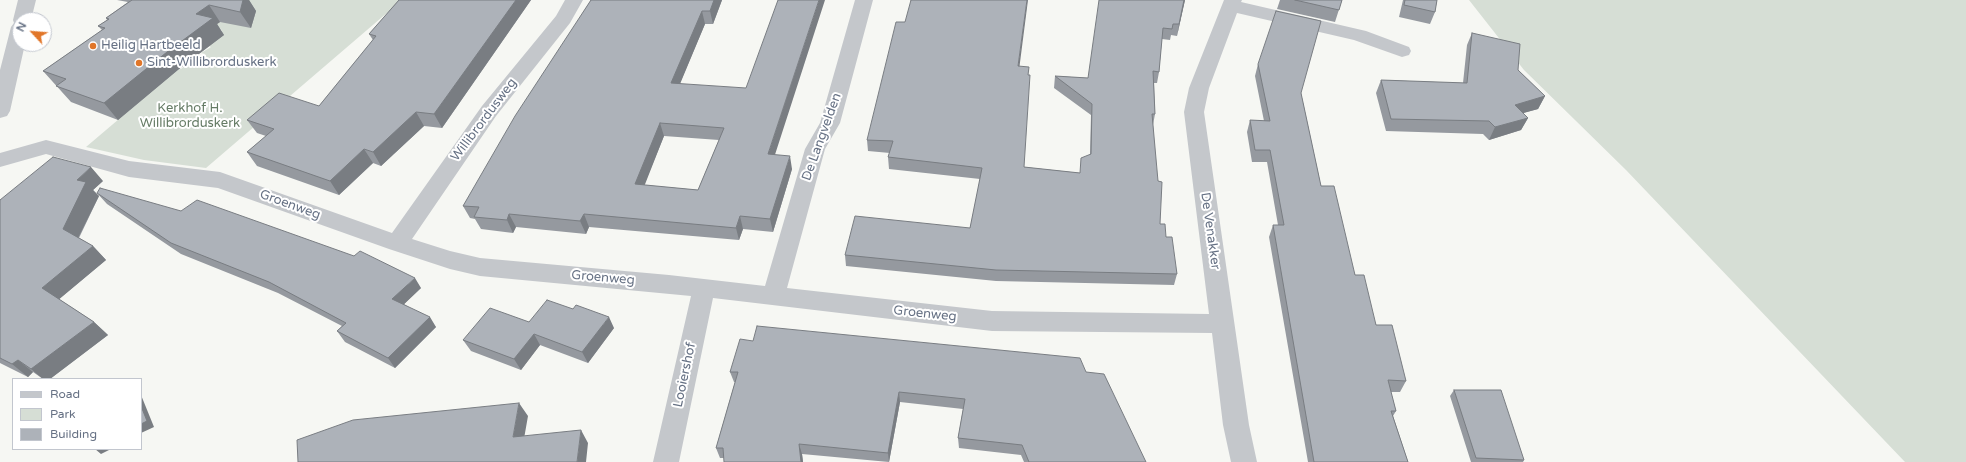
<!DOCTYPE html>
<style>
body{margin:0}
#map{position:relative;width:1966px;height:462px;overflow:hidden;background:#f6f7f3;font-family:"Varela Round",sans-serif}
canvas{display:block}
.legend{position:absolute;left:12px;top:378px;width:130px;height:72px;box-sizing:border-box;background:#fff;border:1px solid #c2c6ce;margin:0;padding:5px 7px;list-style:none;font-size:12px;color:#667184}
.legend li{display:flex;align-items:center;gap:8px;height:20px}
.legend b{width:20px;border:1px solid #c2c6ce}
.north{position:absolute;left:12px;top:12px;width:40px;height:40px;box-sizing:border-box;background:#fff;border:1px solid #c2c6ce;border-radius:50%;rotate:296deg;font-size:11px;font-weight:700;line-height:16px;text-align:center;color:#667184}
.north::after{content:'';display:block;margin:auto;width:14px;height:18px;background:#e17629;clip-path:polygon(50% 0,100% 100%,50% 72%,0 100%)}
</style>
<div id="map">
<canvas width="1966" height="462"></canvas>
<ul class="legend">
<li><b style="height:5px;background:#c4c7cb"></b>Road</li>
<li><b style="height:11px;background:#d6ded5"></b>Park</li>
<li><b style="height:11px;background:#adb2b9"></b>Building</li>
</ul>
<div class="north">N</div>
</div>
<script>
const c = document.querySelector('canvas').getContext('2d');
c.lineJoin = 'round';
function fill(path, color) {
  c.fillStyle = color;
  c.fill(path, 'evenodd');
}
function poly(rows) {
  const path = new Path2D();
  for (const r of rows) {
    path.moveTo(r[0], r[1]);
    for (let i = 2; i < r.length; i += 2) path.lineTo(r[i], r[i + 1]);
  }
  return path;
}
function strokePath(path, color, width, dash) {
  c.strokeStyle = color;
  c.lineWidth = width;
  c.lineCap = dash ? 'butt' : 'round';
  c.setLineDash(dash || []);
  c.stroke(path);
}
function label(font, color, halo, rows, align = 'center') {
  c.font = font + ' "Varela Round",sans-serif';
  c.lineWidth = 4;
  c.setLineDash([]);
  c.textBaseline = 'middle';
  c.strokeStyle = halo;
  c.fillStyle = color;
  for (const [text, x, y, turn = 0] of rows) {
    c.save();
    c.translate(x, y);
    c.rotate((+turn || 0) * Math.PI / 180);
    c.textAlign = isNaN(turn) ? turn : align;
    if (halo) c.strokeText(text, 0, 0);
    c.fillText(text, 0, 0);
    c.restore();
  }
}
fill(poly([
 [220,0,402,0,206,168,144,160,86,147,139,102,173,66,181,69,191,60,195,62,205,54,201,53,211,47,209,46,222,32,221,29,216,28],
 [1469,0,1966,0,1966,462,1905,462,1626,170,1524,70]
]), '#d6ded5');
fill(poly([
 [18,0,36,0,31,20,20,20,20,44,25,44,10,111,7,116,0,118,0,70,11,27,14,23,13,20,18,0],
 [565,0,583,0,570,23,496,116,412,239,450,251,480,258,669,275,765,286,805,149,820,123,855,0,873,0,840,123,825,149,787,288,992,311,1209,314,1184,112,1189,88,1224,0,1242,0,1241,2,1366,31,1409,47,1411,51,1409,55,1402,57,1354,40,1237,13,1209,88,1204,112,1249,425,1257,462,1231,462,1223,425,1212,333,992,331,713,298,679,462,653,462,691,296,480,276,450,269,389,249,218,188,129,177,46,154,0,167,0,153,46,140,129,161,220,172,392,233,482,106,556,16,565,0]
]), '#c4c7cb');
fill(poly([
 [117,0,249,0,256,11,251,28,220,22,217,24,224,35,179,69,118,120,71,102,43,71,102,30,98,26,107,20,106,18,128,2],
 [399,0,531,0,442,128,424,126,381,166,373,163,339,195,257,166,247,152,266,136,257,133,247,120,319,106,373,40,369,34],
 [591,0,722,0,713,24,705,24,680,83,775,155,792,169,773,232,743,229,739,240,589,227,586,234,516,227,513,233,481,229,475,219,470,218,463,206],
 [664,136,719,140,698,190,644,185],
 [1185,0,1177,36,1171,35,1170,40,1162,39,1159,72,1157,83,1154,83,1155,114,1153,125,1160,224,1166,237,1177,274,1174,285,996,281,846,266,845,255,970,228,980,179,889,169,888,157,890,153,868,151,867,140,1019,66,1024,167,1080,173,1090,154,1091,115,1054,88,1055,76,1088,78],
 [1280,0,1342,0,1335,22,1277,9],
 [1403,0,1437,0,1435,12,1430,24,1399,17],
 [1472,33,1518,70,1545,96,1538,109,1523,113,1528,118,1521,130,1489,140,1483,134,1386,131,1376,93,1381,80,1463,83,1467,45],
 [1258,64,1301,93,1321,186,1355,275,1376,325,1406,381,1400,392,1391,392,1396,411,1393,416,1408,462,1308,462,1269,237,1273,225,1278,225,1267,162,1252,162,1247,132,1250,120,1264,121,1255,76],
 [103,181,93,190,99,196,79,238,93,246,106,260,59,299,94,322,108,335,50,379,43,379,33,372,28,377,0,363,0,200],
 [97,193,421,288,404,304,436,327,395,368,345,342,337,331,342,326,278,293,181,254,107,204],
 [529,322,614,328,588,363,540,345,521,370,471,351,463,340],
 [753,341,1086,372,1146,462,1024,462,1021,455,959,448,958,438,963,409,900,402,889,462,802,454,803,462,724,462,724,458,720,458,716,448,735,382,734,382,730,372],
 [1454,390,1524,460,1523,462,1471,462,1450,396]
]), '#95999f');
fill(poly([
 [243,0,249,0,256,11,251,28,240,12],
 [516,0,531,0,442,128,434,114],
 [714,0,722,0,713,24,710,11],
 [819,0,825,0,771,167,768,154],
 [1027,0,1028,0,1018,78,1018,66],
 [1184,0,1185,0,1177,36,1179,24],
 [209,5,220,22,217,24,224,35,179,69,118,120,104,103,196,14],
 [702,11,705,24,675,96,671,83],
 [1545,96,1538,109,1509,117,1515,105],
 [416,112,424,126,381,166,373,152],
 [1528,118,1521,130,1489,140,1495,127],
 [660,123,664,136,640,197,635,184],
 [364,149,373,163,339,195,330,181],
 [790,156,792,169,773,232,770,219],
 [91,167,103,181,93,190,99,196,76,242,63,229,77,180],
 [509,214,516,227,513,233,507,220],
 [584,214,589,227,586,234,580,221],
 [740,216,743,229,739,240,736,228],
 [93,246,106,260,57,301,42,288],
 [415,278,421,288,399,309,392,299],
 [430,317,436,327,395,368,388,358],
 [609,317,614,328,588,363,582,352],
 [94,322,108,335,50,379,43,379,31,369],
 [534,334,540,345,521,370,514,359],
 [18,360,33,372,28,377,12,364],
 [899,392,900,402,889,462,888,453],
 [141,395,154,427,141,433],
 [519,403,528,416,522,450,513,437],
 [581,430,588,443,586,462,577,462],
 [799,444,802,454,803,462,801,462],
 [95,449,111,449,101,454]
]), '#797d82');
const building = poly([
 [132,0,243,0,240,12,209,5,196,14,213,18,167,52,104,103,56,86,66,79,43,71,105,28,98,26,109,19,106,18,132,0],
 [399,0,516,0,434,114,416,112,373,152,364,149,330,181,247,152,274,129,247,120,279,93,319,106,376,36,369,34,399,0],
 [591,0,714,0,710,11,702,11,671,83,746,88,778,0,819,0,768,154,790,156,770,219,740,216,736,228,584,214,580,221,509,214,507,220,474,217,479,207,463,206,515,116,591,0],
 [660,123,724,128,698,190,635,184,660,123],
 [911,0,1027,0,1018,66,1029,67,1028,75,1030,75,1024,167,1080,173,1081,158,1091,154,1092,104,1055,76,1088,78,1099,0,1184,0,1179,24,1173,24,1172,29,1163,28,1159,72,1153,71,1155,114,1152,114,1158,181,1162,182,1160,224,1165,224,1166,237,1172,237,1177,274,996,270,845,255,855,216,970,228,982,168,888,157,893,141,867,140,896,22,905,22,911,0],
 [1295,0,1342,0,1339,10,1295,0],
 [1405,0,1437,0,1435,12,1404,5,1405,0],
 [1276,11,1321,21,1301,93,1321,186,1334,186,1355,275,1364,275,1376,325,1392,325,1406,381,1388,380,1396,411,1391,411,1408,462,1314,462,1273,225,1284,225,1270,150,1255,150,1250,120,1270,121,1258,64,1276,11],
 [1472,33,1520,44,1518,70,1545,96,1515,105,1528,118,1495,127,1489,121,1391,119,1381,80,1467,83,1472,33],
 [53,157,91,167,77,180,86,182,63,229,93,246,42,288,94,322,31,369,18,360,12,364,0,358,0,200,53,157],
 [100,188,181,211,197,200,354,256,360,251,415,278,392,299,430,317,388,358,337,331,346,323,269,282,171,243,97,193,100,188],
 [547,300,573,309,576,305,609,317,582,352,534,334,514,359,463,340,490,308,529,322,547,300],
 [757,326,1080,358,1086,372,1104,374,1146,462,1029,462,1022,445,958,438,965,399,899,392,888,453,799,444,801,462,724,462,723,448,716,448,738,372,730,372,740,339,753,341,757,326],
 [1454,390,1501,390,1524,460,1476,458,1454,390],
 [519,403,513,437,581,430,577,462,298,462,297,440,353,420,519,403],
 [141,406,147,421,141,424,141,406]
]);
fill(building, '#adb2b9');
strokePath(building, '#797d82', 1);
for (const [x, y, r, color] of [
 [93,46,4,"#e17629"],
 [139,63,4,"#e17629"]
]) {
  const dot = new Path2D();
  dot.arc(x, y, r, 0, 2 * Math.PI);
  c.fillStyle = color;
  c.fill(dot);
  strokePath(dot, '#fff', 1.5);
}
label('13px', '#667184', '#fff', [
 ["Heilig Hartbeeld",101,46],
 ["Sint-Willibrorduskerk",147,63]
], 'left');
label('13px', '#657b65', '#fff', [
 ["Kerkhof H.",190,109],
 ["Willibrorduskerk",190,124]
]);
label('13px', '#667184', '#fff', [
 ["Willibrordusweg",484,120,-53],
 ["De Langvelden",822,137,-70],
 ["Groenweg",290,205,20],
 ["De Venakker",1210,231,82],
 ["Groenweg",603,278,5],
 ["Groenweg",925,314,6],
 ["Looiershof",685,375,-78]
]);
</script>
